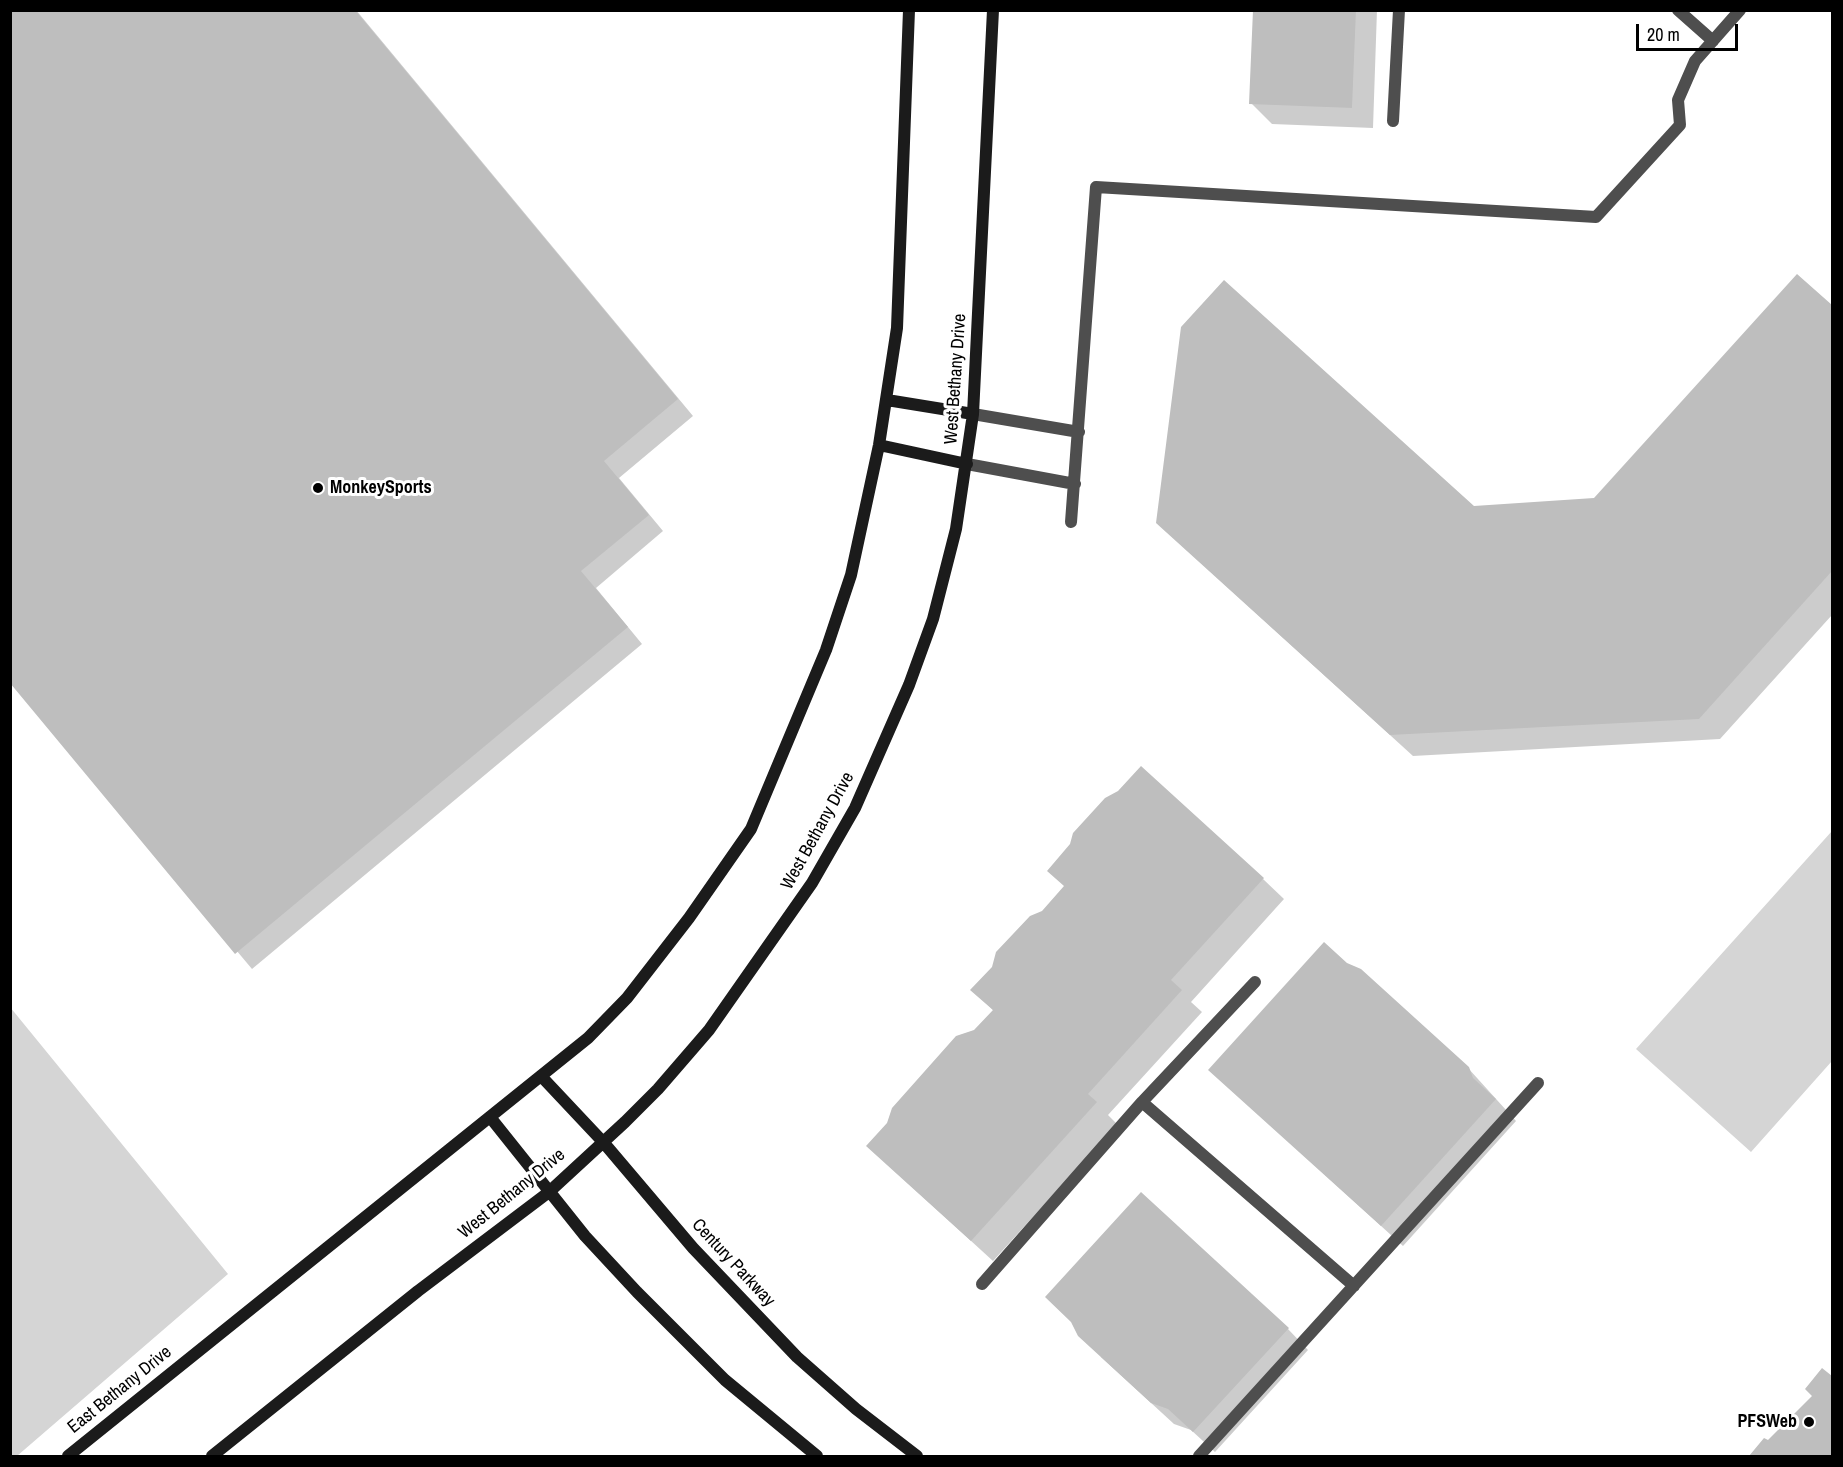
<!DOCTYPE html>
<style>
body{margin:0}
#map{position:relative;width:1843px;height:1467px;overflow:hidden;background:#fff;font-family:"Archivo Narrow",sans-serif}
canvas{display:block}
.frame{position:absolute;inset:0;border:12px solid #000;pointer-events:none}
.scale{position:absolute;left:1636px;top:24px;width:102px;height:27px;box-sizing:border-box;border:3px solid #000;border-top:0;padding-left:8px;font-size:18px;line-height:21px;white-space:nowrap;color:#000;-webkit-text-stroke:4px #fff;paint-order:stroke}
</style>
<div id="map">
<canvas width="1843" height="1467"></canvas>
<div class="frame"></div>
<div class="scale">20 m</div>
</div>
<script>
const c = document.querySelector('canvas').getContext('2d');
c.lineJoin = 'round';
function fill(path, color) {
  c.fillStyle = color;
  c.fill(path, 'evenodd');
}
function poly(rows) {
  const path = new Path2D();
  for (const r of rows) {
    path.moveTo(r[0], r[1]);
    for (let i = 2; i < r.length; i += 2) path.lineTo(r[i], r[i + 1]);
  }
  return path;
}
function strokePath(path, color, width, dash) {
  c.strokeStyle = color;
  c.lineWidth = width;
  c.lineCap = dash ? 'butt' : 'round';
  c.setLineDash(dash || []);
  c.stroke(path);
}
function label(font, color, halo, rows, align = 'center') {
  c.font = font + ' "Archivo Narrow",sans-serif';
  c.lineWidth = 6;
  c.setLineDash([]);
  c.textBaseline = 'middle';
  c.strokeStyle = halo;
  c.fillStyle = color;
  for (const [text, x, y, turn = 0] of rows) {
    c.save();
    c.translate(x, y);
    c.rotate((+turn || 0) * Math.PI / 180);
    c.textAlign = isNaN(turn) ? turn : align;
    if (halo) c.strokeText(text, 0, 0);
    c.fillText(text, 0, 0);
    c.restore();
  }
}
fill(poly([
 [1832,831,1832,1061,1751,1152,1636,1049],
 [10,1007,228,1274,17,1456,10,1456]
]), '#d5d5d5');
fill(poly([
 [10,10,356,10,693,416,619,478,663,531,596,588,642,644,252,969,10,681],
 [1254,10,1377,10,1373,128,1272,124,1251,103],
 [1798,276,1832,307,1832,615,1720,739,1413,756,1179,543,1595,499],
 [1263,879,1284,899,1191,1002,1202,1012,1108,1115,1117,1124,993,1261,889,1166,994,1011,973,990],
 [1468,1068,1516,1121,1403,1246,1210,1070],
 [1288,1329,1308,1350,1215,1452,1191,1430,1174,1424,1101,1357],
 [1822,1370,1832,1378,1832,1456,1751,1456,1765,1440,1768,1442,1814,1396]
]), '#0003');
fill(poly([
 [10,10,355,10,678,399,604,461,649,515,581,571,628,627,235,954,10,683],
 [1253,10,1356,10,1352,108,1249,104],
 [1797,274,1832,305,1832,571,1699,719,1390,735,1156,523,1181,327,1224,280,1474,506,1594,498],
 [1141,766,1264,878,1171,980,1182,990,1088,1094,1097,1102,971,1241,866,1146,887,1123,892,1108,956,1036,974,1030,993,1010,970,990,992,967,996,952,1030,916,1042,911,1064,886,1047,871,1070,844,1073,833,1105,798,1118,791],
 [1324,942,1347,963,1361,969,1469,1067,1473,1078,1496,1099,1381,1226,1208,1070],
 [1141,1192,1289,1328,1193,1432,1168,1409,1151,1403,1078,1336,1071,1322,1045,1297],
 [1822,1368,1832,1376,1832,1456,1749,1456,1764,1438,1768,1440,1812,1396,1805,1389]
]), '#bebebe');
strokePath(poly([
 [1678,10,1713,41],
 [1393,121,1399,10],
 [973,414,1079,432],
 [967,464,1075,484],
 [1071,522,1096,187,1596,217,1680,125,1678,100,1695,61,1740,10],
 [1142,1102,1354,1286],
 [982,1284,1142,1102,1255,982],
 [1199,1456,1538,1083]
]), '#4e4e4e', 12);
strokePath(poly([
 [887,400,973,414],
 [879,445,967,464],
 [541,1076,604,1143,693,1248,797,1357,856,1409,917,1456],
 [490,1117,585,1236,637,1292,725,1380,817,1456],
 [68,1456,588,1038,627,998,689,918,751,829,826,650,851,575,879,445,897,328,909,10],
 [212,1456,418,1291,549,1192,625,1122,658,1089,709,1030,812,883,855,808,909,685,933,619,956,529,973,414,993,10]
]), '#1b1b1b', 12);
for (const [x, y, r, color] of [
 [318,488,6,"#000"],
 [1809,1422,6,"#000"]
]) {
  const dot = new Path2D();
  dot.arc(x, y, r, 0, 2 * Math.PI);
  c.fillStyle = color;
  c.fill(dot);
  strokePath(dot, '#fff', 2);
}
label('18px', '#000', '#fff', [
 ["West Bethany Drive",956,379,-86],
 ["West Bethany Drive",818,831,-61],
 ["West Bethany Drive",512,1194,-39],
 ["Century Parkway",733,1263,47],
 ["East Bethany Drive",120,1390,-39]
]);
label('bold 18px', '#000', '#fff', [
 ["MonkeySports",330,488],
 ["PFSWeb",1797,1422,"right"]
], 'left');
</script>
